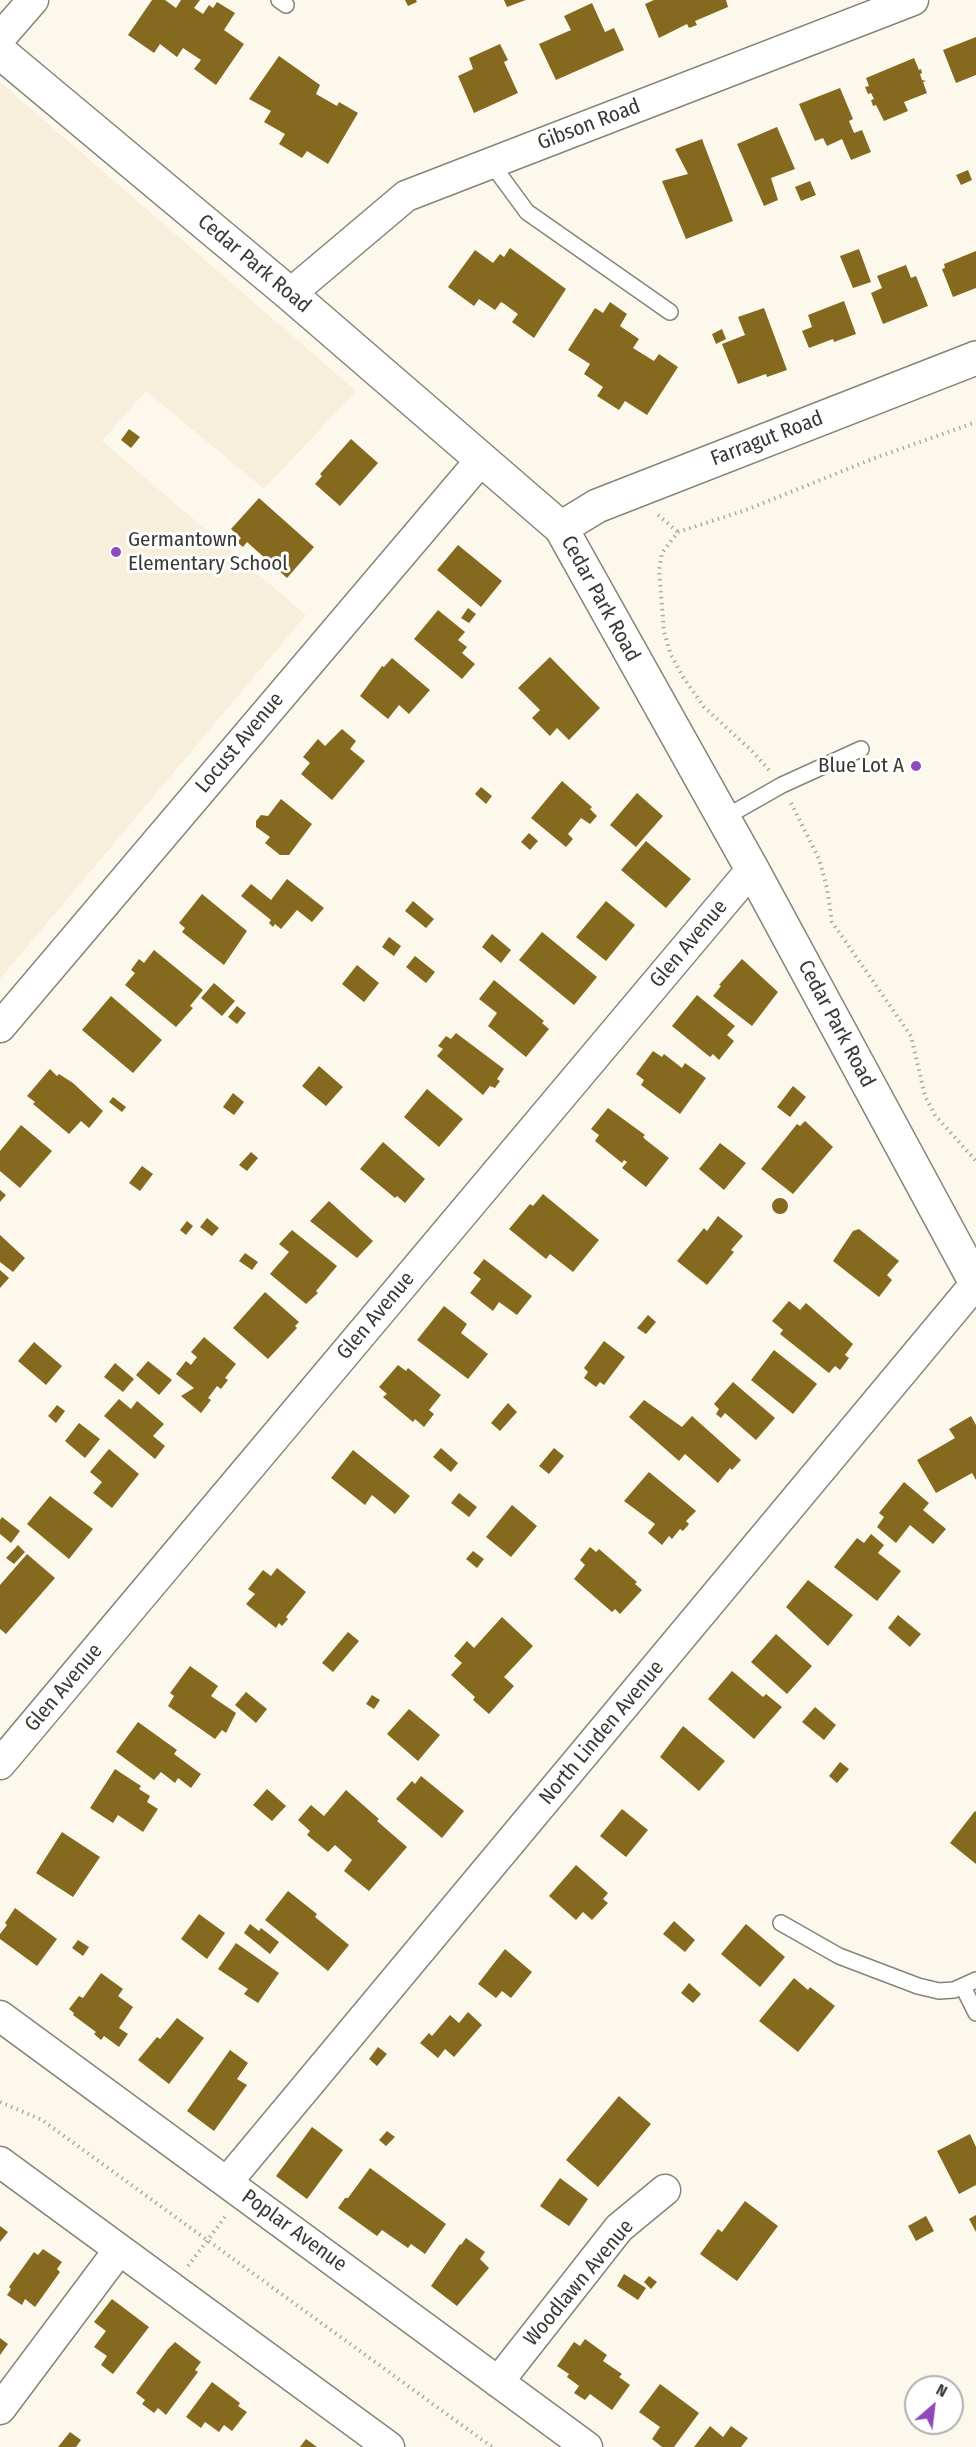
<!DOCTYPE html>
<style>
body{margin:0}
#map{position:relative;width:976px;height:2447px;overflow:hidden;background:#fdf8ec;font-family:"Fira Sans Condensed",sans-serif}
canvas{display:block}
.north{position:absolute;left:904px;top:2375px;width:60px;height:60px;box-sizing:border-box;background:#fff;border:2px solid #b1b0ae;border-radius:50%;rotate:28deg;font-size:16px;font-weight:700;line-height:24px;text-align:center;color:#3b3935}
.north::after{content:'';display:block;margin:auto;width:21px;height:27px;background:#8e4abf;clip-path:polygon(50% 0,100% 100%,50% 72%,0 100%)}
</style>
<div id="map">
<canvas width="976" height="2447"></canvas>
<div class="north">N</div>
</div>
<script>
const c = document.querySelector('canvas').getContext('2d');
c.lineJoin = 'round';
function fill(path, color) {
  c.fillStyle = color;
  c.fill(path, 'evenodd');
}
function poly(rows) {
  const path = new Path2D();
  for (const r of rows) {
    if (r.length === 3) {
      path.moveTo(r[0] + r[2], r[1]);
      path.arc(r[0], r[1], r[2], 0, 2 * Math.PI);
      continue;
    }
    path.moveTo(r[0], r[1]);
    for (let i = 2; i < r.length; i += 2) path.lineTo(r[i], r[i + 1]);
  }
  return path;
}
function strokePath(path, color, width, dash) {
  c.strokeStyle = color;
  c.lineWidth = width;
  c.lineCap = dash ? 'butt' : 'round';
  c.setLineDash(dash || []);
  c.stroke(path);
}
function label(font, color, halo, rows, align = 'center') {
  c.font = font + ' "Fira Sans Condensed",sans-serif';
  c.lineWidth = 6;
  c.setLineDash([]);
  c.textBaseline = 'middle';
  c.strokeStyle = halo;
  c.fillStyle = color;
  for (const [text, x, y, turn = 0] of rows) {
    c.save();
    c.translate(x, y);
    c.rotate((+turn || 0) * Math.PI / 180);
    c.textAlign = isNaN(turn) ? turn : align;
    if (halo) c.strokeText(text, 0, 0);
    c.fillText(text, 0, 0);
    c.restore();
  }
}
fill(poly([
 [0,82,356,391,264,489,146,391,102,441,306,615,0,979]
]), '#f7efdb');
fill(poly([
 [152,0,165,0,176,8,181,0,200,0,194,8,203,14,209,5,213,8,217,2,235,13,224,30,244,44,216,85,194,69,201,60,183,48,177,57,160,44,154,53,128,35],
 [405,0,416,0,417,2,408,6],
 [504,0,526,0,507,7],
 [654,0,726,0,728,7,695,21,697,25,689,28,687,24,659,38,645,4],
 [592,3,605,32,614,28,624,50,556,80,539,44,571,30,564,16],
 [976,37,976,75,956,83,943,50],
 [500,44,508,60,504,62,518,93,474,113,458,76,473,69,469,58],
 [279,56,320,85,316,94,337,106,339,102,358,113,328,164,307,151,302,158,279,144,285,134,264,122,271,111,249,99],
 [914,58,919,70,921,69,922,73,920,74,922,80,926,81,923,82,927,93,904,102,908,111,884,121,876,105,873,106,871,100,874,99,871,93,868,94,865,87,869,86,866,78],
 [840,88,853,119,849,121,854,133,862,130,871,152,851,160,842,139,827,146,823,138,815,141,799,104],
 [777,127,795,169,771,178,778,200,764,206,737,144],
 [702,139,733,221,686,239,662,181,688,174,675,149],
 [968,170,972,180,961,185,956,175],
 [810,181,816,195,801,201,795,187],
 [510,248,566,289,534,338,512,322,518,314,503,303,501,302,495,310,479,299,474,306,448,287,475,250,493,263,500,254,504,257],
 [859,249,871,282,853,288,840,256],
 [976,251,976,288,953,297,942,269,945,268,944,264],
 [906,265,911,278,916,276,928,306,883,324,871,293,882,288,877,276],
 [844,301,856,334,834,342,833,339,809,348,802,331,812,327,808,315],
 [610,302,627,314,620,326,639,339,633,348,654,361,659,354,678,367,647,415,625,401,619,410,597,396,603,387,584,374,590,364,568,350,595,308,603,313],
 [764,308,787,370,767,377,766,374,738,384,722,344,745,335,738,317],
 [722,329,726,339,716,344,712,334],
 [129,429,140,437,131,448,121,440],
 [351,439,378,463,340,506,315,484,322,476,320,474],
 [259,498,314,547,287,578,247,542,243,547,237,542,241,538,231,529],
 [458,545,502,581,481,607,437,570],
 [468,608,476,614,469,623,461,618],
 [438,610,465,632,458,640,467,647,462,653,475,664,462,679,414,639],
 [550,657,600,708,569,740,557,728,550,736,532,718,540,710,518,688],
 [392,658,430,690,409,714,399,705,388,719,360,696,382,666,384,667],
 [342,729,356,741,350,749,365,761,332,800,301,774,310,763,303,757,318,739,325,746],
 [562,781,592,807,590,809,597,816,590,824,581,818,568,834,573,839,566,847,531,818],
 [481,787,492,796,486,804,475,794],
 [637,793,663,816,636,847,610,825],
 [281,799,312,824,289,855,280,855,265,843,270,837,256,827,256,821,261,815,268,816],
 [529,833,538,841,530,850,521,842],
 [646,841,691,879,666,908,621,870],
 [287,879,324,908,312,922,297,910,281,929,275,924,273,927,269,923,271,920,241,896,251,884,271,900],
 [202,894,247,931,224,965,182,932,185,928,179,923],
 [413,901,434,919,426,928,405,911],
 [606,901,635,925,606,961,576,937],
 [542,932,597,977,574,1005,519,960],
 [492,934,511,950,501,963,482,947],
 [389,937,401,946,394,956,382,947],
 [154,950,203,990,190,1006,193,1008,176,1027,125,985,135,973,131,970,136,963,139,959,144,963],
 [415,956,435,972,426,983,406,967],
 [742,959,778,992,752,1026,713,996,721,986,719,985],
 [357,965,379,983,364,1002,342,984],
 [494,980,544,1021,542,1023,549,1029,526,1057,488,1026,497,1013,479,999],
 [214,983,235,1001,222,1016,201,998],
 [697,995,735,1026,727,1035,734,1041,719,1060,713,1054,710,1057,672,1026],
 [111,996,162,1040,133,1073,82,1030],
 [237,1006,246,1013,237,1024,228,1017],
 [456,1033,504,1069,497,1079,500,1081,495,1088,490,1086,483,1095,437,1056,443,1049,438,1046,446,1036,451,1039],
 [653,1051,662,1057,664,1054,682,1068,685,1063,706,1078,680,1114,641,1085,644,1080,636,1074],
 [319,1066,343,1087,326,1106,302,1086],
 [50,1069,57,1076,59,1074,73,1083,103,1111,89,1128,81,1121,69,1134,33,1104,35,1102,27,1096],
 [793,1086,806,1097,790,1117,777,1107],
 [427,1089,463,1119,439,1147,404,1117],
 [233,1093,244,1102,234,1115,223,1107],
 [113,1097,126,1107,122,1112,109,1102],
 [608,1108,645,1135,643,1137,646,1140,669,1158,646,1187,622,1168,627,1162,624,1160,622,1163,595,1141,599,1135,591,1129],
 [805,1121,833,1147,793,1194,761,1169,797,1124,800,1126],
 [21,1125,52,1151,20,1188,0,1171,0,1151],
 [383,1142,425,1179,405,1203,397,1196,395,1198,360,1169],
 [720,1143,746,1163,724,1190,699,1169],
 [251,1152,258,1158,247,1171,239,1165],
 [142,1166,153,1174,140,1191,129,1183],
 [0,1190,6,1195,0,1202],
 [543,1194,599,1240,573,1272,550,1254,546,1259,509,1229,530,1204,533,1206],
 [780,1206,8],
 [329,1201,373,1241,357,1258,310,1221],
 [718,1216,743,1236,731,1250,734,1252,707,1285,677,1261,704,1228,707,1231],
 [207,1218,219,1228,212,1236,200,1227],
 [187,1221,193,1226,186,1235,180,1230],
 [859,1229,899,1261,887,1275,892,1280,879,1297,833,1261,853,1231],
 [292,1230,337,1266,316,1291,318,1293,306,1304,270,1274,289,1252,279,1244],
 [0,1235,25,1258,13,1272,0,1262],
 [245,1253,258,1262,252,1270,239,1261],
 [484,1259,532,1296,517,1315,499,1302,493,1311,470,1293,481,1279,473,1273],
 [0,1270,9,1278,0,1288],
 [265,1292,299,1322,295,1326,297,1328,268,1359,233,1328],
 [789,1301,800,1310,806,1303,853,1344,845,1355,849,1358,840,1370,835,1366,829,1373,780,1334,783,1330,772,1321],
 [444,1306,467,1324,461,1333,488,1354,468,1379,417,1340],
 [648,1315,656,1322,646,1334,637,1328],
 [204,1337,236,1364,225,1378,228,1380,221,1389,217,1386,208,1398,211,1400,201,1413,181,1396,194,1388,176,1374,186,1361,191,1365,197,1357,191,1352],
 [604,1341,625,1357,604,1385,600,1382,596,1387,584,1378,588,1372,584,1368],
 [34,1342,62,1366,46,1385,18,1361],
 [774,1350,817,1384,793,1414,751,1380],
 [148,1361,172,1380,159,1395,136,1375],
 [115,1363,134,1379,123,1392,104,1377],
 [398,1365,406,1371,408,1368,441,1395,429,1410,434,1414,424,1427,415,1419,413,1422,383,1397,387,1394,379,1387],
 [733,1382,775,1418,756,1440,725,1413,721,1418,716,1414,719,1409,714,1404],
 [119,1399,131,1409,137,1401,164,1424,153,1436,165,1446,155,1459,104,1416],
 [644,1400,682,1427,692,1416,741,1460,732,1470,730,1468,718,1483,685,1454,679,1461,629,1417],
 [508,1403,517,1412,500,1431,491,1423],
 [57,1405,65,1411,56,1423,48,1416],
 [971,1416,976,1425,976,1480,972,1473,936,1493,917,1460,955,1438,949,1429],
 [79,1423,100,1439,85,1458,65,1441],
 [441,1448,458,1463,451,1472,433,1457],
 [554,1448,564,1456,549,1474,539,1466],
 [109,1449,139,1474,112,1508,93,1493,102,1482,90,1472],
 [353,1450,410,1496,395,1514,372,1495,365,1505,331,1478],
 [649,1472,696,1511,686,1521,689,1524,683,1531,680,1529,672,1539,669,1536,662,1545,648,1533,655,1524,624,1501],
 [904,1482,929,1503,923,1510,946,1529,933,1544,910,1525,896,1543,877,1527,884,1517,879,1513],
 [459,1493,477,1507,469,1517,451,1503],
 [50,1496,93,1529,69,1559,27,1524],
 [512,1505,537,1526,511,1557,486,1537],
 [2,1517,20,1531,11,1543,0,1534,0,1520],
 [871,1534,884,1545,878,1553,901,1571,877,1601,834,1567,857,1538,864,1543],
 [18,1545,25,1552,14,1564,6,1558],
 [590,1547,596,1552,599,1549,637,1582,635,1584,642,1590,620,1614,615,1609,612,1612,574,1579,585,1565,580,1560],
 [473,1551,484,1559,477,1568,466,1559],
 [27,1554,55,1578,6,1634,0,1629,0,1585],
 [277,1568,306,1592,286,1617,288,1619,282,1626,279,1623,276,1628,246,1604,255,1594,248,1589,263,1570,271,1576],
 [808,1580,853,1615,828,1646,786,1607],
 [898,1615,921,1634,910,1647,888,1628],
 [502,1617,533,1646,504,1677,514,1686,489,1714,473,1700,475,1697,451,1675,462,1663,454,1656,467,1641,474,1648],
 [348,1632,359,1641,333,1672,322,1663],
 [776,1634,812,1666,787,1694,751,1662],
 [190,1666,218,1686,211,1696,236,1713,226,1733,222,1730,215,1739,168,1706,174,1696,170,1693],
 [732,1671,763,1697,766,1694,782,1707,754,1739,708,1699],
 [246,1692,267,1709,256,1723,235,1705],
 [372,1695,380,1700,374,1709,366,1704],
 [815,1707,836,1725,824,1740,802,1722],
 [409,1709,440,1735,418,1761,387,1734],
 [138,1722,177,1750,174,1754,201,1774,191,1788,178,1778,175,1783,161,1772,154,1780,116,1752],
 [683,1726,725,1761,699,1791,660,1757],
 [840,1762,849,1769,837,1783,829,1776],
 [115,1769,141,1786,139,1789,150,1796,147,1802,158,1809,143,1832,118,1815,113,1823,90,1808],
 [421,1776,464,1811,442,1838,396,1799,412,1781,415,1784],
 [267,1789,286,1806,272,1821,253,1805],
 [346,1790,379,1819,377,1821,407,1847,369,1891,344,1871,352,1860,335,1845,328,1852,307,1835,310,1831,298,1820,311,1805,324,1816],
 [622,1809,648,1830,626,1857,600,1836],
 [975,1811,976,1812,976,1864,950,1843],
 [62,1832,100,1857,73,1897,36,1873],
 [576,1865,608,1893,603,1899,608,1903,592,1920,583,1912,576,1920,549,1896],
 [288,1891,317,1914,315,1917,349,1945,328,1971,265,1920],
 [15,1908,57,1939,37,1966,0,1939,0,1934,7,1925,5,1923],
 [199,1914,225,1933,207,1959,181,1939],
 [674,1921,695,1940,685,1952,663,1934],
 [250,1924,259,1931,261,1928,279,1942,270,1954,244,1933],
 [746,1924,785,1957,760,1987,721,1954],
 [78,1940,89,1947,83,1956,72,1948],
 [236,1943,279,1973,258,2003,244,1994,248,1989,218,1969],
 [505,1949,532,1972,511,1998,502,1991,496,1998,478,1984],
 [101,1973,123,1989,118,1996,133,2007,119,2028,128,2034,119,2047,104,2036,101,2040,94,2034,96,2032,73,2015,74,2013,69,2009,79,1996,83,1998],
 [794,1978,808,1990,810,1987,835,2006,798,2052,759,2021],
 [689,1983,701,1994,693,2003,681,1993],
 [468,2012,482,2025,454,2057,445,2049,438,2058,420,2043,429,2033,432,2036,450,2015,459,2023],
 [177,2018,204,2038,169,2084,138,2060,157,2037,160,2039],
 [378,2047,387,2054,377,2066,369,2059],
 [230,2050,248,2063,237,2079,247,2085,214,2131,187,2111],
 [619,2096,651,2124,598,2187,566,2160],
 [312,2127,343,2150,307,2199,276,2176],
 [387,2131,395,2137,386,2146,379,2140],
 [970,2134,976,2147,976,2185,959,2194,937,2151],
 [370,2168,446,2224,425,2254,411,2244,408,2248,382,2230,377,2236,338,2208,345,2198,348,2198],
 [560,2178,588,2199,569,2226,540,2206],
 [745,2201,778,2226,737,2281,700,2254,718,2229,722,2232],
 [976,2215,976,2232,969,2219],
 [926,2216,934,2231,916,2241,908,2226],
 [0,2226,8,2232,0,2242],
 [466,2238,485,2252,480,2259,489,2268,457,2306,431,2286,460,2244,461,2245],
 [43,2249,62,2262,57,2269,60,2272,35,2307,25,2299,22,2305,7,2295,11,2289,9,2287,34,2252,38,2255],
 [624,2274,646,2288,638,2300,617,2286],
 [649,2276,657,2282,651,2289,644,2282],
 [112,2299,149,2327,113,2374,101,2365,107,2356,94,2347,106,2331,94,2322],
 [0,2338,8,2344,0,2355],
 [585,2339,607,2355,603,2361,622,2374,619,2377,630,2385,612,2410,590,2394,585,2400,574,2393,579,2386,567,2377,569,2374,557,2366,574,2342,580,2346],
 [175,2342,201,2362,195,2370,198,2372,166,2415,158,2408,154,2413,142,2404,145,2400,136,2393,168,2349],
 [212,2382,240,2403,238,2406,247,2412,232,2431,224,2425,219,2432,205,2422,201,2428,186,2417],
 [660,2384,699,2413,674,2447,662,2447,652,2439,660,2427,639,2412],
 [710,2426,723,2437,731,2426,748,2438,741,2447,694,2447],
 [70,2432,81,2440,76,2447,58,2447],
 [306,2439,317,2447,300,2447]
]), '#84691f');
const service = poly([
 [279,0,286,5],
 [491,163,527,212,670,312],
 [724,818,782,785,861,749],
 [781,1923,839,1956,918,1986,939,1991,954,1990,976,1980],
 [963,1987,976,2013]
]);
const minor = poly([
 [0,38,33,0],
 [290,294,406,196,913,0],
 [0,1027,481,460],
 [0,1764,752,869],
 [0,2016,587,2447],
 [0,2162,389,2447],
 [227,2182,976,1283],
 [498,2382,619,2228,665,2190],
 [0,2409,119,2250]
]);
const tertiary = poly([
 [0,52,290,294,561,528,752,869,976,1283],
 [561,528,597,506,976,358]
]);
strokePath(service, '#878378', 18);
strokePath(minor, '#878378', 33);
strokePath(tertiary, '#878378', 36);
strokePath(poly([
 [658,515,678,532],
 [769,770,752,751,704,707,683,677,671,655,664,632,659,570,662,553,678,532,746,510,875,458,976,422],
 [791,803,819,859,827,888,832,922,911,1036,925,1096,935,1115,976,1161],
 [0,2102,42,2120,492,2447],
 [188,2266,225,2217]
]), '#aeaaa2', 4, [1.5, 4.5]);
strokePath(service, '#fff', 15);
strokePath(minor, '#fff', 30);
strokePath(tertiary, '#fff', 33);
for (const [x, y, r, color] of [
 [116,552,6,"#8e4abf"],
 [916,766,6,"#8e4abf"]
]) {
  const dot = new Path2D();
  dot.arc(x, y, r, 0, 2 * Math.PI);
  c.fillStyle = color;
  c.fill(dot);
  strokePath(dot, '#fff', 2);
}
label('21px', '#3b3935', '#fff', [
 ["Gibson Road",589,125,-21],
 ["Cedar Park Road",254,264,40],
 ["Farragut Road",767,439,-21],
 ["Cedar Park Road",600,599,61],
 ["Locust Avenue",240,743,-50],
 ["Glen Avenue",689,944,-50],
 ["Cedar Park Road",836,1024,62],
 ["Glen Avenue",376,1316,-50],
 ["Glen Avenue",64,1688,-50],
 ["North Linden Avenue",602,1733,-50],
 ["Poplar Avenue",294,2231,36],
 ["Woodlawn Avenue",579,2283,-50]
]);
label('21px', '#3b3935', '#fff', [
 ["Germantown",128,540],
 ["Elementary School",128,564],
 ["Blue Lot A",904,766,"right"]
], 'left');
</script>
